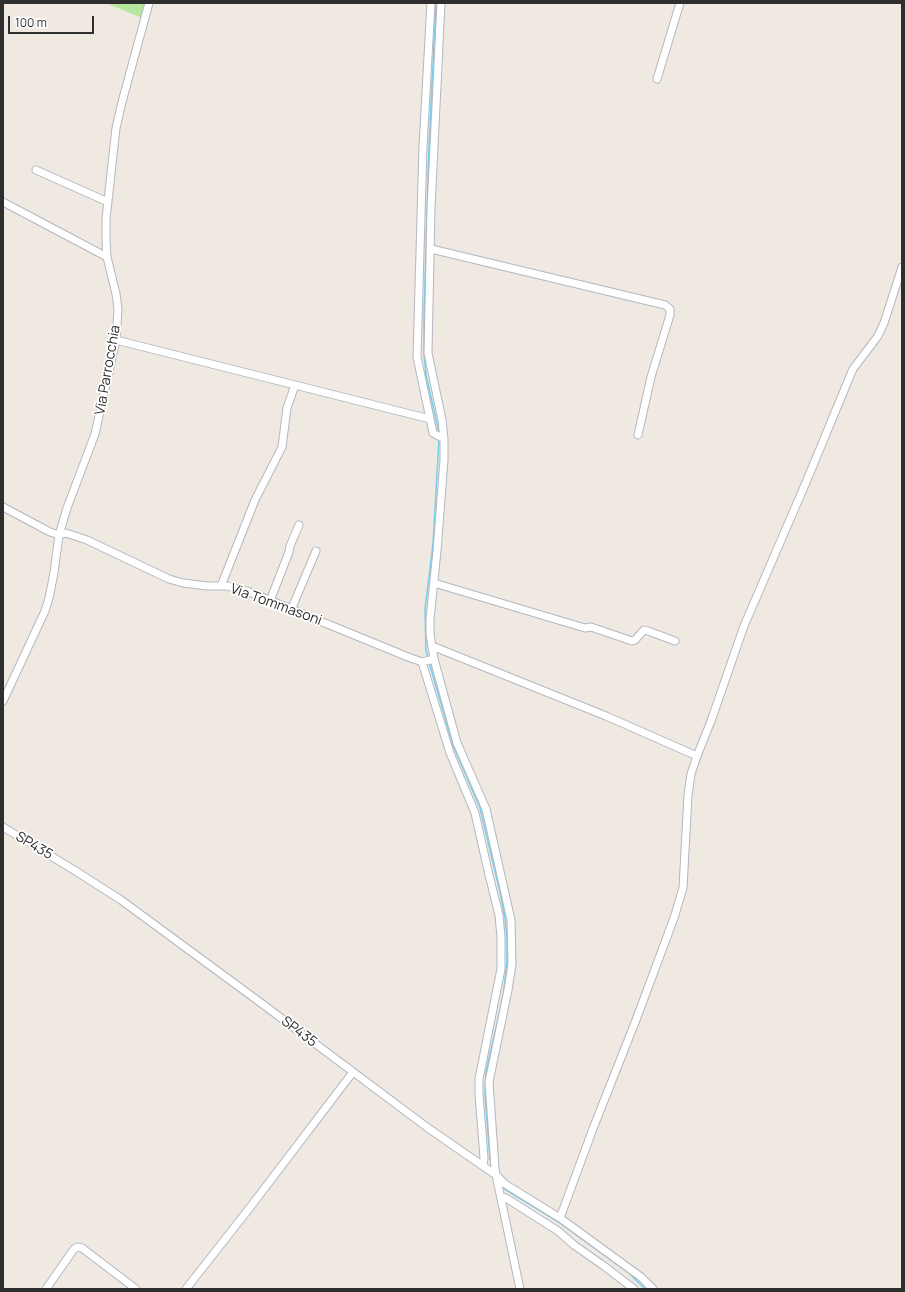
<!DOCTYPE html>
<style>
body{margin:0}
#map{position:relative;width:905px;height:1292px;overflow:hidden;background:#efe9e1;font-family:Manrope,sans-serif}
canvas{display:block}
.frame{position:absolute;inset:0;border:4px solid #2e2e2e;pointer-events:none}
.scale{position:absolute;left:8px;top:16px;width:86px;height:18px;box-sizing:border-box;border:2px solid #2e2e2e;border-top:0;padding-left:5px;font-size:12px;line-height:14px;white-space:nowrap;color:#2e2e2e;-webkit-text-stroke:3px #fff;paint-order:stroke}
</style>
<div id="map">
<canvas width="905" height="1292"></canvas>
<div class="frame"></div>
<div class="scale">100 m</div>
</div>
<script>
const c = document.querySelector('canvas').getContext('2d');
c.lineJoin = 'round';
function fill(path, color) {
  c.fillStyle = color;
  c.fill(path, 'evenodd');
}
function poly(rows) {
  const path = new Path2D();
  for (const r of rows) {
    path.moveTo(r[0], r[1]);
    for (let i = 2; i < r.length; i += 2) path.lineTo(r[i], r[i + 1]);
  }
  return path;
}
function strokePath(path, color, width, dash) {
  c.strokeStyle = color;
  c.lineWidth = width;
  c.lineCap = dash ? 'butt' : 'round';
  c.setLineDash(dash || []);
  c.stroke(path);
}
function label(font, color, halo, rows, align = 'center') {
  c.font = font + ' Manrope,sans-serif';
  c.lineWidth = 3.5;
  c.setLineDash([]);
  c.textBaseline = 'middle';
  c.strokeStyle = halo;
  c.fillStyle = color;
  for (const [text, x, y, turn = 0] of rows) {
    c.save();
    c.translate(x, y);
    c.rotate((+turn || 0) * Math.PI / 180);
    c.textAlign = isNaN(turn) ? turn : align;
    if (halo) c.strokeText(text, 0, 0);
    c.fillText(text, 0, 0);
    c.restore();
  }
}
fill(poly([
 [106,3,145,3,142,18]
]), '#b6e59e');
strokePath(poly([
 [436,3,429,146,424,315,424,355,426,375,439,433],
 [428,658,426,651,425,609,433,544,439,439],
 [429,662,453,745,480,808,500,892,505,918,507,939,507,961,503,997,486,1072,485,1094,490,1160],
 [503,1188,557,1221,629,1273,645,1289]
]), '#75cff0', 1.5);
const minor = poly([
 [431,3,423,146,417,357,433,433,444,439],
 [441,3,431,208,428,353,442,420,444,439,444,460,437,551,430,619,430,634,434,659,457,743,486,809,511,920,512,964,508,990,489,1082,495,1168,496,1175,505,1184,560,1218,641,1277,653,1289],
 [657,79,680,3],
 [36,170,108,202],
 [3,202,107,257],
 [431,249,665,305,670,309,670,315,651,377,638,435],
 [116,340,430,419],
 [3,507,50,532,59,535,66,533,87,540,169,579,183,583,207,586,227,586,247,591,408,657,422,662,434,659],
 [434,583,585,628,591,627,632,641,635,640,644,630,648,631,675,641],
 [221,586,255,500,282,447,287,408,295,385],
 [270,601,289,552,290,546,299,525],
 [291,610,316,551],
 [432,646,606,716,697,756],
 [422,662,450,753,475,813,489,875,499,915,501,937,501,969,479,1079,479,1094,484,1158,483,1166],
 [3,701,45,611,49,598,54,573,59,535,67,508,95,434,116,340,118,309,116,294,107,257,106,241,106,219,116,128,122,102,149,3],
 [3,827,74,870,121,900,257,1000,428,1128,496,1175,520,1289],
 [501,1197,506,1198,558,1231,574,1245,604,1266,634,1289],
 [560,1218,594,1126,636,1020,674,918,683,888,688,795,691,774,697,756,711,721,744,626,807,480,850,376,853,369,878,336,884,323,902,267],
 [46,1289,74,1249,78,1247,82,1248,136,1289],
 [186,1289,248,1210,353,1072]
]);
strokePath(minor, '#b4b7c1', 9);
strokePath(minor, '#fff', 7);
label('14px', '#2e2e2e', '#fff', [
 ["Via Parrocchia",108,370,-80],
 ["Via Tommasoni",276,605,20],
 ["SP435",34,846,31],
 ["SP435",299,1032,37]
]);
</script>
